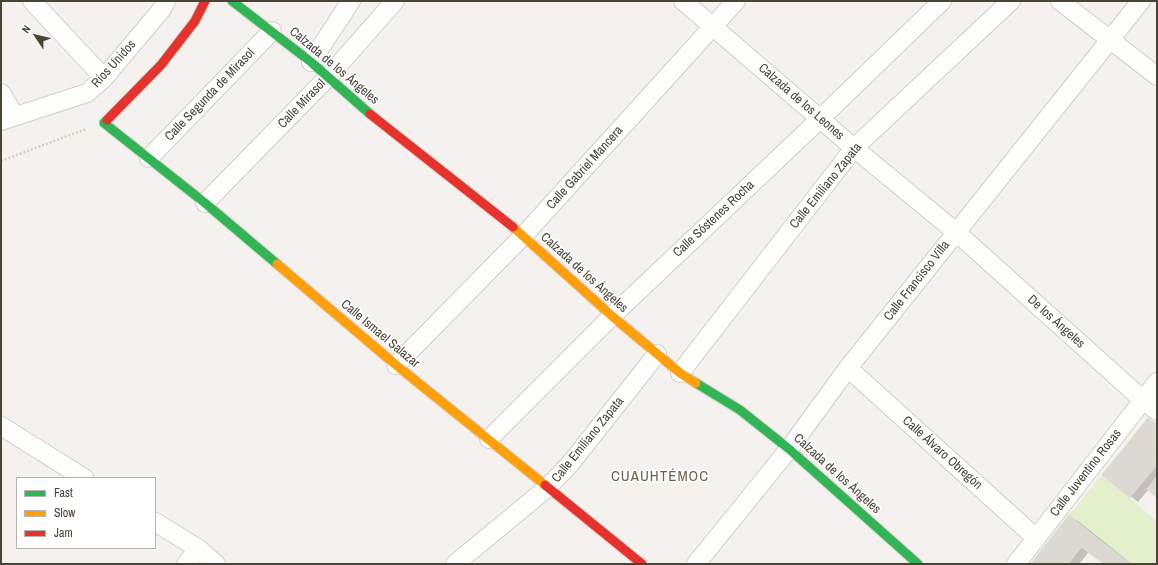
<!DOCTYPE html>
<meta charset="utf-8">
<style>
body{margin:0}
#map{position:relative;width:1158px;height:565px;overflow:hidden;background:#f4f1ee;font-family:"Archivo Narrow",sans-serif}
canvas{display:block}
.frame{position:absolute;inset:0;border:2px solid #4c4337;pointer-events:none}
.legend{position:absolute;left:16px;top:477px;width:140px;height:72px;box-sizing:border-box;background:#fff;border:1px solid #b7b4af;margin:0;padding:5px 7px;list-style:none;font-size:12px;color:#4c4337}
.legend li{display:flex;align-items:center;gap:8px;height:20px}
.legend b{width:20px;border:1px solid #b7b4af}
.north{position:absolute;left:16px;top:16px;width:40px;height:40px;-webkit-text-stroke:3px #fff;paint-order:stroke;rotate:305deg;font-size:11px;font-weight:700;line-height:16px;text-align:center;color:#4c4337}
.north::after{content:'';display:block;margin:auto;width:14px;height:18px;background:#4c4337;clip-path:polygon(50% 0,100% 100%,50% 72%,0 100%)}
</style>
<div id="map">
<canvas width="1158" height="565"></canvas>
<div class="frame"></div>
<ul class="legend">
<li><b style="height:5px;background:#30b455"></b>Fast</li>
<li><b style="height:5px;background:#ff9f0a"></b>Slow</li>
<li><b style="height:5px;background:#e5322d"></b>Jam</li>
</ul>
<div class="north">N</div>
</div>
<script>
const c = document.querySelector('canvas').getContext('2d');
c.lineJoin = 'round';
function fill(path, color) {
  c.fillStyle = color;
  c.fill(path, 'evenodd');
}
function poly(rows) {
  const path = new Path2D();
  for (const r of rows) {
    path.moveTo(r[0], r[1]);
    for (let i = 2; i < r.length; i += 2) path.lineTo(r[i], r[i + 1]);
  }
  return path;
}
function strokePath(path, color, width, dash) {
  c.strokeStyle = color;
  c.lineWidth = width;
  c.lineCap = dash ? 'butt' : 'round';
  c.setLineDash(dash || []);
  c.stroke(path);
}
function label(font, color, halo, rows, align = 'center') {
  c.font = font + ' "Archivo Narrow",sans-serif';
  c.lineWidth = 3.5;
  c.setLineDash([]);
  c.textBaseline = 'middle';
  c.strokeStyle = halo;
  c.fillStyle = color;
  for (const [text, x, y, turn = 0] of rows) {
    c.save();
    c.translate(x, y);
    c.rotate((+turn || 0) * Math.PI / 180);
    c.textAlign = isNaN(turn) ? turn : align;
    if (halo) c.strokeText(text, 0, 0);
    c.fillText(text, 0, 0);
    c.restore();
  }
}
fill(poly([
 [1102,475,1157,521,1157,564,1131,564,1069,515]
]), '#e3f0cb');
fill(poly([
 [1148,419,1157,424,1157,496,1149,489,1138,502,1103,475],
 [1070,517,1078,521,1132,564,1106,564,1089,552,1079,564,1032,564]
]), '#0003');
const building = poly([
 [1148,418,1157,425,1157,452,1135,434,1148,418],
 [1135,434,1157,453,1157,465,1152,471,1125,447,1135,434],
 [1125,447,1152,471,1141,484,1113,461,1125,447],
 [1113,461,1141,484,1130,498,1102,475,1113,461],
 [1157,476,1157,498,1147,489,1157,476],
 [1069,515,1092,534,1068,564,1063,564,1043,548,1069,515],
 [1092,534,1131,564,1104,564,1081,547,1092,534],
 [1043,548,1063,564,1031,564,1043,548]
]);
fill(building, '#dcd9d3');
strokePath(building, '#ddd8d3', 1);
const street = poly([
 [32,1,104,78],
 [683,1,854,148,956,232,1143,400,1157,411],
 [1060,1,1157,76],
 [311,62,351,1],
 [1,93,15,116],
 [1,121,87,93,104,78,162,9,166,1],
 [149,158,272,31],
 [205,203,328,77,395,1],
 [396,365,524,235,736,1],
 [848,368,1036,538],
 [680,373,854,148,1011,1],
 [1,426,84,478],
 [489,439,612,316,820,119,942,1],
 [155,522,199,549,216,564],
 [186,564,199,549],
 [455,564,547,488,570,464,657,354],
 [696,564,789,449,848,368,1141,1],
 [1016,564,1157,382]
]);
const fast = poly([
 [232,1,311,62,370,114],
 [107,120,104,123,205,203,277,264],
 [696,383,740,410,789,449,918,564]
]);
const slow = poly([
 [513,227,612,316,680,373,696,383],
 [277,264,396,365,545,485]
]);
const jam = poly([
 [370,114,513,227],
 [107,120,161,65,195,21,205,1],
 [545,485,642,564]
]);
strokePath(street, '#d2cfcb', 20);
strokePath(fast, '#d6d0c5', 11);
strokePath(slow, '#d6d0c5', 11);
strokePath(jam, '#d6d0c5', 11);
strokePath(poly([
 [1,161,86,129]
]), '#d4d1cc', 2.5, [2, 2]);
strokePath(street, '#fdfdfc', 18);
strokePath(fast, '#30b455', 9);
strokePath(slow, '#ff9f0a', 9);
strokePath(jam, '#e5322d', 9);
label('13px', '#4c4337', '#fff', [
 ["Ríos Unidos",114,64,-48],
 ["Calzada de los Ángeles",334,66,40],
 ["Calle Segunda de Mirasol",210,95,-46],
 ["Calzada de los Leones",801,102,41],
 ["Calle Mirasol",302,104,-46],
 ["Calle Gabriel Mancera",585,168,-48],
 ["Calle Emiliano Zapata",826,186,-51],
 ["Calle Sóstenes Rocha",714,219,-43],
 ["Calzada de los Ángeles",584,273,42],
 ["Calle Francisco Villa",917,281,-52],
 ["De los Ángeles",1056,322,42],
 ["Calle Ismael Salazar",380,334,40],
 ["Calle Emiliano Zapata",588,440,-51],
 ["Calle Álvaro Obregón",942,453,42],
 ["Calle Juventino Rosas",1086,473,-52],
 ["Calzada de los Ángeles",837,474,42]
]);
c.letterSpacing = '1px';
label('15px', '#70614d', '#fff', [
 ["CUAUHTÉMOC",660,477]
]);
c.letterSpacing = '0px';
</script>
